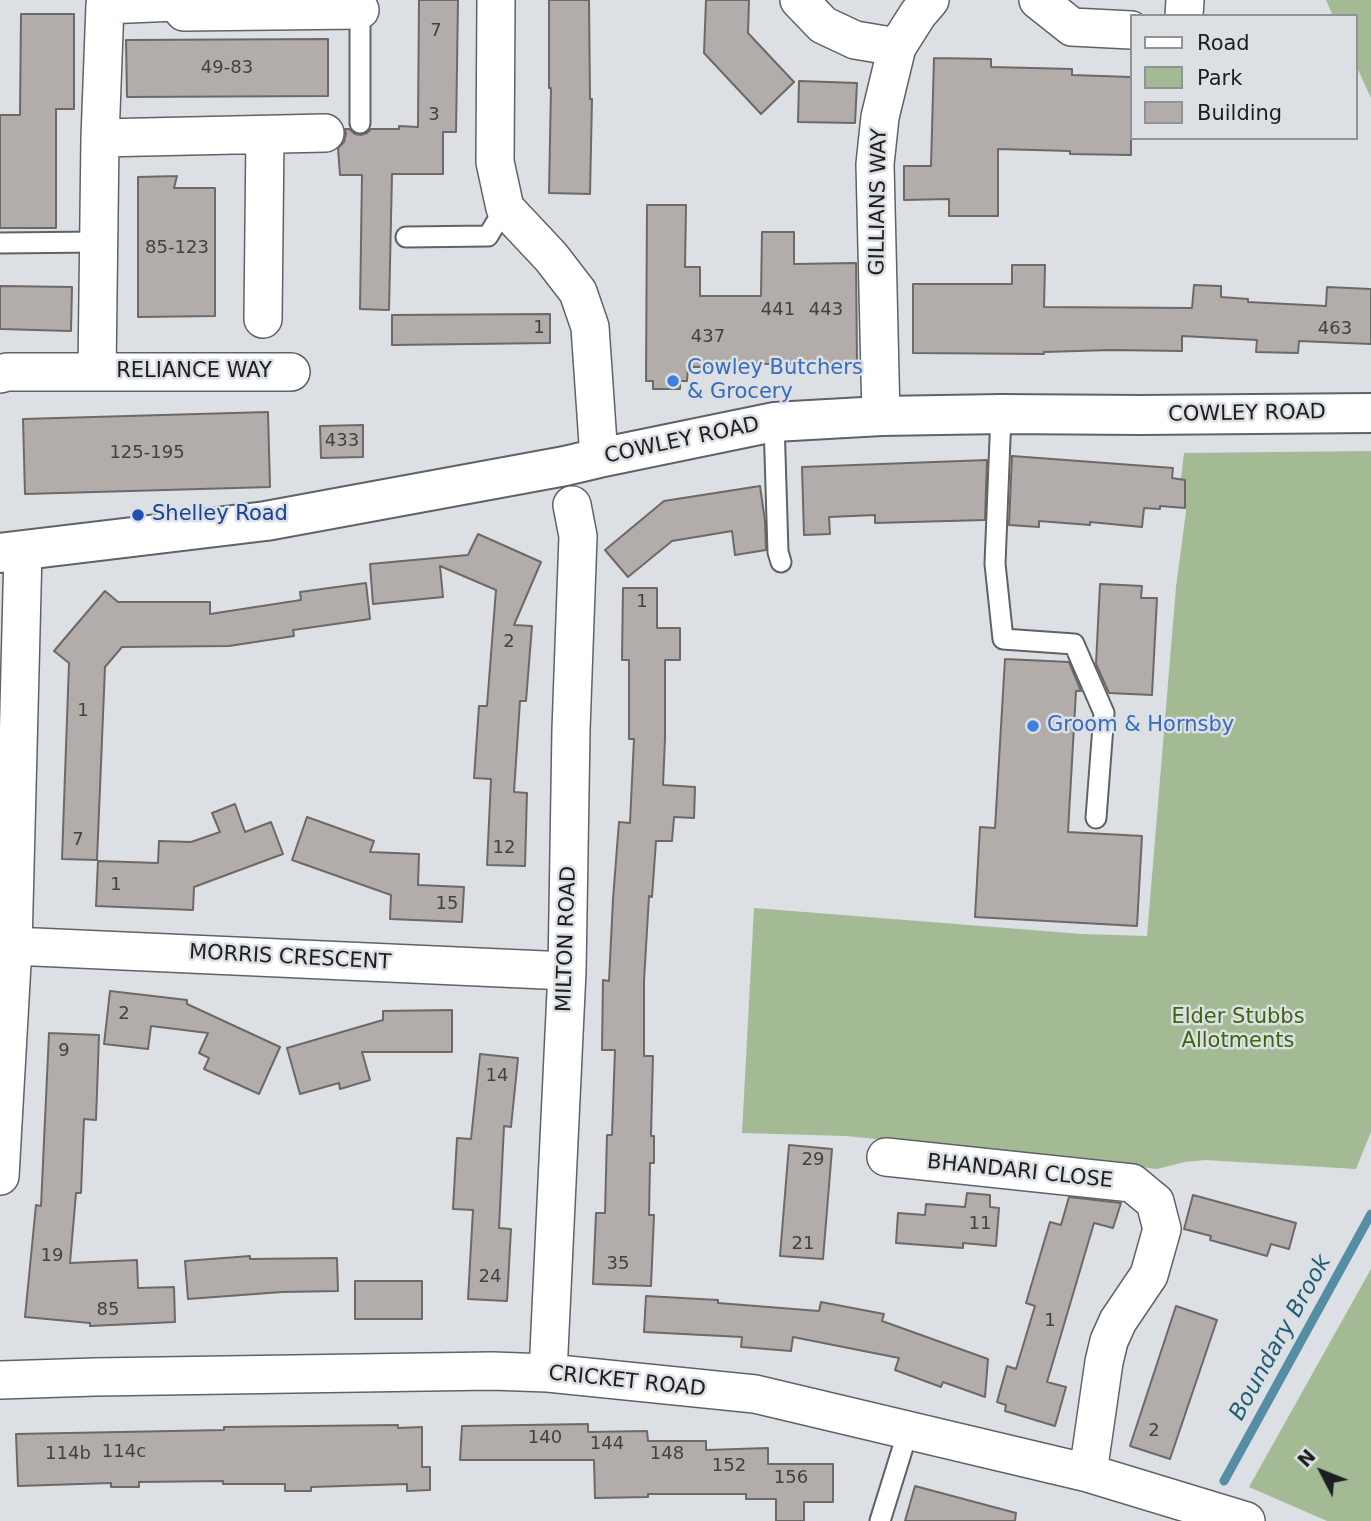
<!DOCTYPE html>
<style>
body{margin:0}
#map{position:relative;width:1371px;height:1521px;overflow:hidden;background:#dcdfe4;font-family:"DejaVu Sans",sans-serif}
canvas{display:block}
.legend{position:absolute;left:1130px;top:14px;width:228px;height:126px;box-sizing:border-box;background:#dcdfe4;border:2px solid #909296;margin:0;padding:9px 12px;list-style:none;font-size:21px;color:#1d1e20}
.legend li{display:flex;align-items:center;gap:14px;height:35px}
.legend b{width:35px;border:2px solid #909296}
.north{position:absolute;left:1287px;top:1437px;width:70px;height:70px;-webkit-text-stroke:5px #dcdfe4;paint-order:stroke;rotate:312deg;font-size:19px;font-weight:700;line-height:28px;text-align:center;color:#1d1e20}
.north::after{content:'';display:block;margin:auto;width:24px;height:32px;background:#1d1e20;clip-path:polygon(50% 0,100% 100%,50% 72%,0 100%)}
</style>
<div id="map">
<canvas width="1371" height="1521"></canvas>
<ul class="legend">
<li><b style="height:9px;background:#fff"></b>Road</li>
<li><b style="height:19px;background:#a4ba94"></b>Park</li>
<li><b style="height:19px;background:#b2acaa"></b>Building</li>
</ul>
<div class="north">N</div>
</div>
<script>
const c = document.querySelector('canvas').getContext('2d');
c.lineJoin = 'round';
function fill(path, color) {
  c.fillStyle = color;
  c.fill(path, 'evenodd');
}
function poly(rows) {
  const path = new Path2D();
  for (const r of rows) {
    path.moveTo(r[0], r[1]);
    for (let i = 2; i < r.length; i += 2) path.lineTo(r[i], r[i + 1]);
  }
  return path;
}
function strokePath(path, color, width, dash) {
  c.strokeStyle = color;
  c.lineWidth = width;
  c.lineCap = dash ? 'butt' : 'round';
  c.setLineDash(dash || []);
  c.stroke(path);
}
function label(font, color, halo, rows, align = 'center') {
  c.font = font + ' "DejaVu Sans",sans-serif';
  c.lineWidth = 5;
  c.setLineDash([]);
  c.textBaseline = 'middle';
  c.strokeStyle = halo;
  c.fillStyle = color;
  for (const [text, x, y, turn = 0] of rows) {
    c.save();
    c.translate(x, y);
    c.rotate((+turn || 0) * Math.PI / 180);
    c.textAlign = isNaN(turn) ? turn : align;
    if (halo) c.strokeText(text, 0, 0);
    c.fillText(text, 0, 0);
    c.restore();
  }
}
fill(poly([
 [1326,0,1371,0,1371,98,1355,63,1355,16,1333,16],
 [1371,451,1371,1132,1356,1169,1205,1160,1185,1162,1157,1169,1057,1157,846,1136,742,1133,754,908,1082,934,1147,936,1176,587,1186,512,1185,480,1181,479,1184,453],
 [1371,1269,1371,1521,1327,1521,1249,1487]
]), '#a4ba94');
strokePath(poly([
 [1224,1481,1371,1214]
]), '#548da4', 9);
const building = poly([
 [419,0,458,0,456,132,443,132,443,174,392,174,389,310,360,309,362,175,340,175,338,148,344,142,346,133,345,129,349,129,355,134,361,135,367,133,371,129,399,129,399,126,418,127,419,0],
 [549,0,589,0,590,99,592,99,590,194,549,193,551,88,549,88,549,0],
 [706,0,749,0,748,33,794,82,761,114,704,53,706,0],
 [21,14,74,14,74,109,56,109,56,228,0,228,0,115,20,115,21,14],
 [328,39,328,96,127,97,126,40,328,39],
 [934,58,991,59,991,67,1072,69,1072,75,1131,77,1131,155,1070,154,1070,151,998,149,998,216,949,216,949,199,904,200,904,166,931,166,934,58],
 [799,81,857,83,855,123,798,122,799,81],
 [177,176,174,188,215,188,215,316,138,317,138,177,177,176],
 [647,205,686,205,685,267,700,267,700,296,761,296,762,232,794,232,794,264,856,263,857,363,755,364,755,367,688,367,687,381,680,381,680,389,653,389,653,381,646,381,647,205],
 [1012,265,1045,265,1044,307,1192,308,1194,285,1221,286,1221,297,1248,299,1248,302,1326,306,1327,287,1371,289,1371,344,1299,341,1298,353,1256,352,1257,340,1182,336,1182,351,1111,350,1044,352,1044,354,913,353,913,284,1012,284,1012,265],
 [0,286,72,287,71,331,0,329,0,286],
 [550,314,550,343,392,345,392,315,550,314],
 [268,412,270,487,25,494,23,419,268,412],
 [363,425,363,457,321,458,320,426,363,425],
 [1012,456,1173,468,1172,478,1185,480,1185,508,1160,506,1160,509,1144,508,1142,527,1090,522,1090,525,1039,521,1039,527,1009,525,1012,456],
 [987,460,985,520,875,523,875,515,829,517,830,534,804,535,802,467,987,460],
 [760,486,765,521,766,550,735,555,732,531,672,541,628,577,605,550,664,501,760,486],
 [478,534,541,562,514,625,532,626,526,701,520,701,514,792,527,793,525,866,487,865,491,779,474,778,479,706,487,706,496,590,440,566,443,597,373,604,370,564,468,555,478,534],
 [366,583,370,619,293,630,294,636,229,646,122,647,105,667,97,860,62,859,69,663,54,651,105,591,118,602,210,602,210,614,301,600,300,592,366,583],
 [1100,584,1142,586,1141,598,1157,598,1152,695,1109,693,1096,664,1100,584],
 [623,588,657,588,657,628,680,628,680,660,665,660,665,739,663,785,695,787,694,818,674,817,672,841,656,841,652,897,649,896,644,981,644,1056,653,1056,651,1136,654,1136,654,1163,650,1163,649,1215,654,1215,651,1286,593,1284,596,1213,605,1213,607,1135,612,1135,615,1050,602,1050,603,980,609,981,613,899,619,822,630,823,634,739,629,739,629,660,622,660,623,588],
 [1005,659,1069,662,1081,691,1076,691,1068,832,1142,836,1137,926,975,917,980,827,995,828,1005,659],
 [235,804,245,832,271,822,283,854,194,887,193,910,96,906,98,861,158,863,159,841,191,842,220,832,212,813,235,804],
 [307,817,374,841,370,852,419,854,418,885,464,887,462,922,390,919,391,895,292,860,307,817],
 [110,991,187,1000,187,1004,280,1047,259,1094,204,1069,209,1058,199,1053,208,1033,151,1026,148,1049,104,1044,110,991],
 [452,1010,452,1052,362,1052,370,1080,340,1089,339,1083,300,1094,287,1048,383,1020,383,1011,452,1010],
 [49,1033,99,1035,96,1120,84,1119,81,1193,76,1193,70,1263,137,1260,138,1288,174,1287,175,1322,90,1326,90,1323,25,1317,36,1205,41,1206,49,1033],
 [480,1054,518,1058,511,1127,504,1126,499,1228,511,1229,507,1301,468,1299,473,1210,453,1209,457,1138,471,1139,480,1054],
 [789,1145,832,1149,823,1259,780,1256,789,1145],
 [967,1193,990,1195,990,1207,999,1208,996,1246,963,1243,963,1248,896,1243,898,1213,925,1215,926,1204,965,1207,967,1193],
 [1193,1195,1296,1223,1289,1249,1271,1244,1267,1256,1210,1240,1211,1236,1184,1229,1193,1195],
 [1069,1197,1121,1203,1113,1228,1094,1223,1047,1382,1066,1387,1055,1426,1005,1411,1006,1405,997,1402,1007,1366,1016,1369,1035,1306,1026,1303,1050,1222,1061,1225,1069,1197],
 [250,1256,250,1259,337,1258,338,1291,282,1292,188,1299,185,1261,250,1256],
 [355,1281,422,1281,422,1319,355,1319,355,1281],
 [646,1296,718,1300,718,1303,819,1311,821,1302,884,1314,882,1321,988,1359,985,1397,943,1382,941,1387,895,1370,899,1358,793,1337,791,1351,741,1347,742,1337,644,1332,646,1296],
 [1176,1306,1217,1320,1170,1459,1130,1446,1176,1306],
 [588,1424,588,1432,647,1431,648,1441,706,1441,706,1450,768,1448,768,1464,833,1464,833,1502,804,1502,804,1521,776,1521,776,1499,746,1499,746,1494,648,1494,648,1497,595,1498,594,1460,460,1460,462,1426,588,1424],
 [398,1425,398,1428,422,1427,422,1467,430,1467,430,1490,407,1491,407,1484,311,1487,311,1491,285,1491,285,1484,223,1484,223,1481,139,1482,139,1487,111,1487,111,1483,18,1486,16,1434,224,1430,224,1427,398,1425],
 [915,1486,1016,1513,1015,1521,905,1521,915,1486]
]);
fill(building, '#b2acaa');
strokePath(building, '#6e6866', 2);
const lane = poly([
 [360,2,360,123],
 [406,237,488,236,505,208],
 [0,243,98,242],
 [1001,414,995,564,1003,639,1074,644,1104,713,1096,818],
 [774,422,778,552,781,562],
 [880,1521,908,1431]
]);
const street = poly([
 [496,0,495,162,505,208,551,257,578,292,590,327,599,458],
 [799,0,823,25,855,40,897,47],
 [1038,0,1072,27,1131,30],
 [1184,16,1185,0],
 [100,138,325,133],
 [263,319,265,135],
 [97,372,291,372],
 [0,374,7,372,97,372,100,138,105,5,176,2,184,12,360,10],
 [881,416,875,164,880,117,897,47,918,14,930,0],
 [13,946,567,971],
 [886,1157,1132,1183,1155,1202,1162,1229,1149,1275,1118,1321,1109,1341,1104,1362,1088,1473],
 [0,1176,13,946,23,551],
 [548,1373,567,971,571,730,578,536,572,505],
 [0,1380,95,1377,492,1371,548,1373,755,1394,1088,1473,1246,1521]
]);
const secondary = poly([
 [0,553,266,521,565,466,599,458,774,422,881,416,1001,414,1141,415,1371,413]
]);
strokePath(lane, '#5f6266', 23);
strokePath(street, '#5f6266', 40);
strokePath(secondary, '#5f6266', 42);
strokePath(lane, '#fff', 19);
strokePath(street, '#fff', 37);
strokePath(secondary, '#fff', 38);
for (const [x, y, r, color] of [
 [673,381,7,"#3f7fe0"],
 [138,515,7,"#1a4fb4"],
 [1033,726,7,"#3f7fe0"]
]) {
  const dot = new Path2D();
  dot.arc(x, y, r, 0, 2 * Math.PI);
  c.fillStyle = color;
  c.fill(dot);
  strokePath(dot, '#dcdfe4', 2.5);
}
label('18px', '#424242', null, [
 ["7",436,31],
 ["49-83",227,68],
 ["3",434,115],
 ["85-123",177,248],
 ["441",778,310],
 ["443",826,310],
 ["1",539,328],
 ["463",1335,329],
 ["437",708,337],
 ["433",342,441],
 ["125-195",147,453],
 ["1",642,602],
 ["2",509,642],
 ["1",83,711],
 ["7",78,840],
 ["12",504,848],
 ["1",116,885],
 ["15",447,904],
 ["2",124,1014],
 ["9",64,1051],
 ["14",497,1076],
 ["29",813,1160],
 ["11",980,1224],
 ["21",803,1244],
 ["19",52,1256],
 ["35",618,1264],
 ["24",490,1277],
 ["85",108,1310],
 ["1",1050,1321],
 ["2",1154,1431],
 ["140",545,1438],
 ["144",607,1444],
 ["114c",124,1452],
 ["114b",68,1454],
 ["148",667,1454],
 ["152",729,1466],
 ["156",791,1478]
]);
label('21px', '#1d1e20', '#dcdfe4', [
 ["GILLIANS WAY",879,202,-89],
 ["RELIANCE WAY",194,372],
 ["COWLEY ROAD",1247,414,-1],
 ["COWLEY ROAD",682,441,-12],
 ["MILTON ROAD",567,939,-88],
 ["MORRIS CRESCENT",290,958,3],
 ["BHANDARI CLOSE",1020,1172,6],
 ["CRICKET ROAD",627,1382,6]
]);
label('21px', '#366cbe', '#dcdfe4', [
 ["Cowley Butchers",687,369],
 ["& Grocery",687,393],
 ["Groom & Hornsby",1047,726]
], 'left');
label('21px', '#164399', '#dcdfe4', [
 ["Shelley Road",152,515]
], 'left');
label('21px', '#3d650a', '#dcdfe4', [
 ["Elder Stubbs",1238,1018],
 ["Allotments",1238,1042]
]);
label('italic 23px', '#1f5f76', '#dcdfe4', [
 ["Boundary Brook",1281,1338,-61]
]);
</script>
